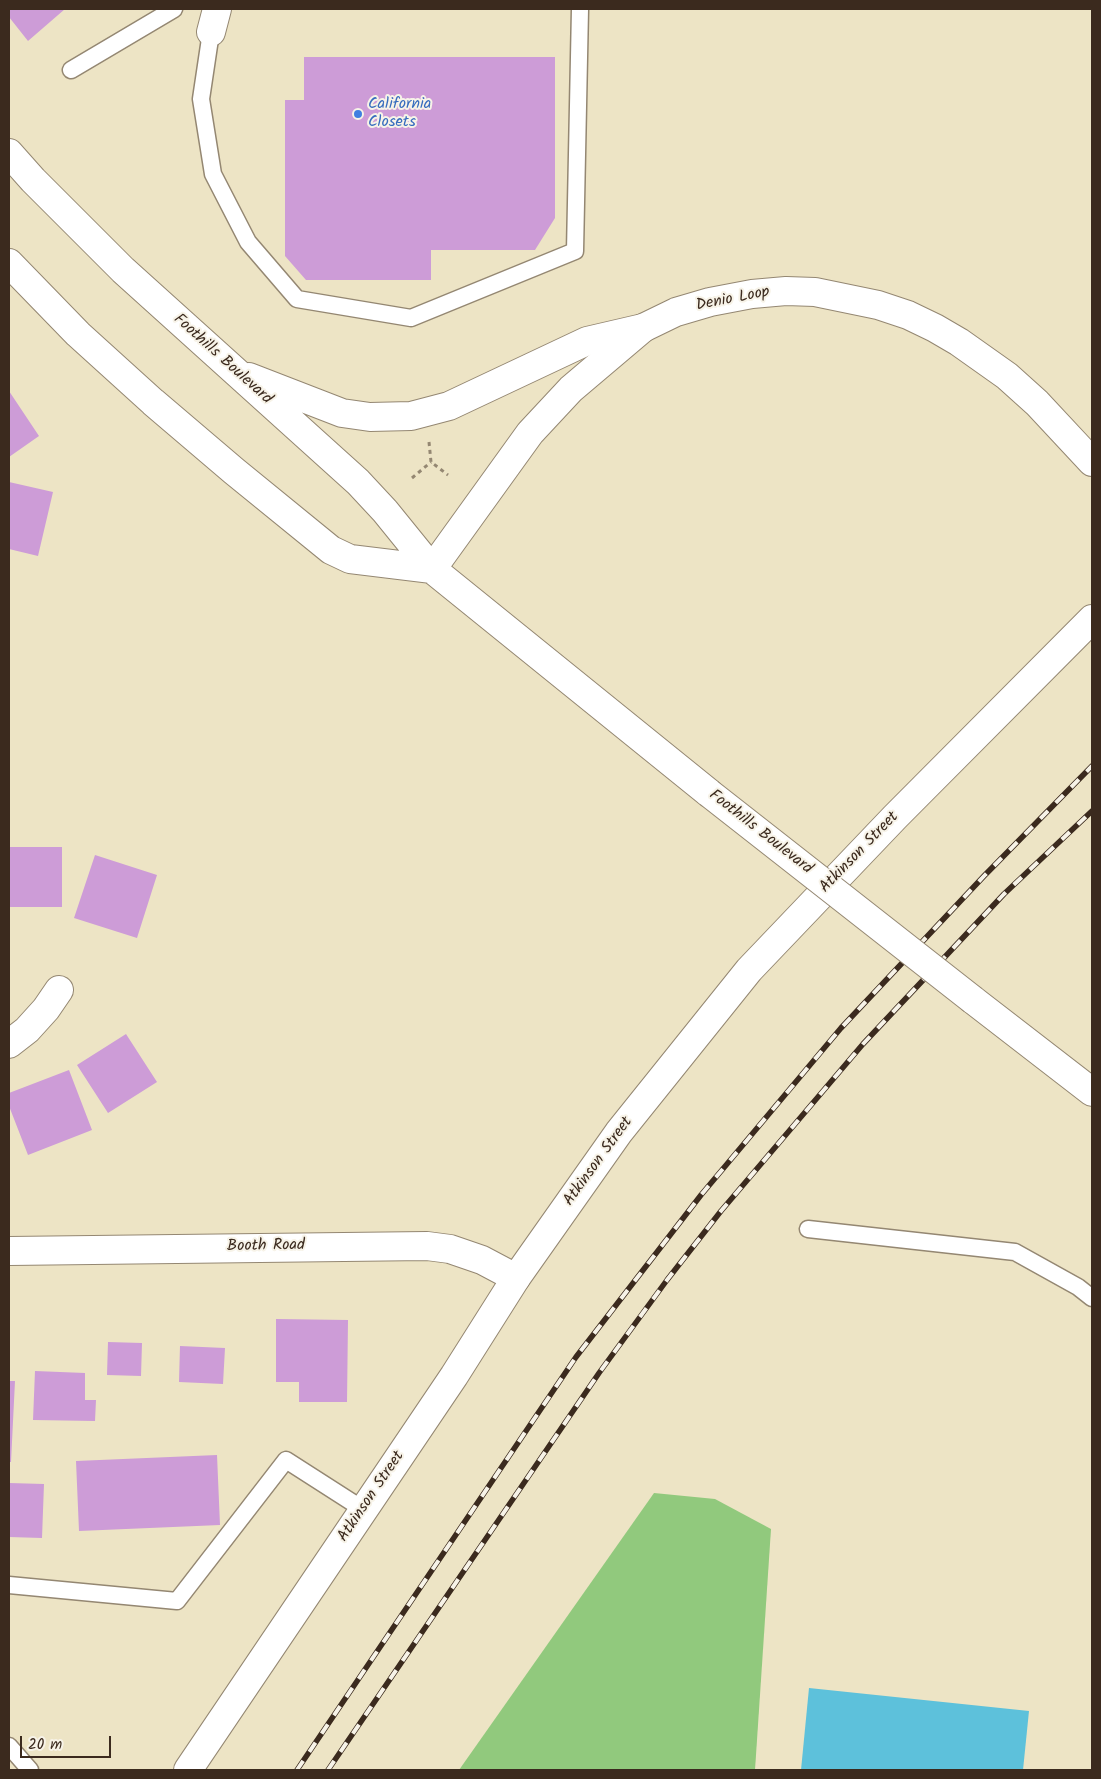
<!DOCTYPE html>
<style>
body{margin:0}
#map{position:relative;width:1101px;height:1779px;overflow:hidden;background:#ede4c5;font-family:Kalam,sans-serif}
canvas{display:block}
.frame{position:absolute;inset:0;border:10px solid #3b2a1e;pointer-events:none}
.scale{position:absolute;left:20px;top:1736px;width:91px;height:22px;box-sizing:border-box;border:2px solid #3b2a1e;border-top:0;padding-left:6px;font-size:15px;line-height:18px;white-space:nowrap;color:#3b2a1e;-webkit-text-stroke:4px #f7f3e8;paint-order:stroke}
</style>
<div id="map">
<canvas width="1101" height="1779"></canvas>
<div class="frame"></div>
<div class="scale">20 m</div>
</div>
<script>
const c = document.querySelector('canvas').getContext('2d');
c.lineJoin = 'round';
function fill(path, color) {
  c.fillStyle = color;
  c.fill(path, 'evenodd');
}
function poly(rows) {
  const path = new Path2D();
  for (const r of rows) {
    path.moveTo(r[0], r[1]);
    for (let i = 2; i < r.length; i += 2) path.lineTo(r[i], r[i + 1]);
  }
  return path;
}
function strokePath(path, color, width, dash) {
  c.strokeStyle = color;
  c.lineWidth = width;
  c.lineCap = dash ? 'butt' : 'round';
  c.setLineDash(dash || []);
  c.stroke(path);
}
function label(font, color, halo, rows, align = 'center') {
  c.font = font + ' Kalam,sans-serif';
  c.lineWidth = 4;
  c.setLineDash([]);
  c.textBaseline = 'middle';
  c.strokeStyle = halo;
  c.fillStyle = color;
  for (const [text, x, y, turn = 0] of rows) {
    c.save();
    c.translate(x, y);
    c.rotate((+turn || 0) * Math.PI / 180);
    c.textAlign = isNaN(turn) ? turn : align;
    if (halo) c.strokeText(text, 0, 0);
    c.fillText(text, 0, 0);
    c.restore();
  }
}
fill(poly([
 [654,1493,715,1499,771,1529,755,1770,459,1770]
]), '#91c97d');
fill(poly([
 [809,1688,1029,1711,1023,1770,801,1770]
]), '#5dc1db');
fill(poly([
 [9,9,65,9,28,41,9,17],
 [304,57,555,57,555,218,535,250,431,250,431,280,306,280,285,256,285,100,304,100],
 [9,391,39,436,9,457],
 [9,482,53,492,38,556,9,549],
 [9,847,62,847,62,907,9,907],
 [95,855,157,875,137,938,74,918],
 [126,1034,157,1082,108,1113,77,1065],
 [69,1070,92,1130,28,1155,9,1106,9,1093],
 [276,1319,348,1320,347,1402,299,1402,299,1382,276,1382],
 [108,1342,142,1343,141,1376,107,1375],
 [180,1346,225,1348,223,1384,179,1382],
 [35,1371,85,1373,85,1400,96,1400,95,1421,33,1420],
 [9,1381,15,1381,11,1462,9,1462],
 [217,1455,220,1525,79,1531,76,1461],
 [9,1483,44,1484,42,1538,9,1537]
]), '#cd9cd7');
const service = poly([
 [209,24,211,32,201,99,213,174,248,242,297,299,411,318,575,251,580,9],
 [71,70,174,9],
 [808,1229,1015,1252,1078,1287,1092,1298],
 [9,1585,177,1601,286,1460,364,1510],
 [9,1746,30,1770]
]);
const minor = poly([
 [211,32,217,9],
 [9,1044,27,1030,46,1009,59,990],
 [9,1251,427,1246,450,1249,482,1260,516,1278]
]);
const secondary = poly([
 [432,569,530,433,571,389,643,328,676,312,710,302,752,294,786,291,815,292,878,305,908,315,935,328,959,342,1007,376,1037,403,1092,462],
 [188,1770,454,1376,516,1278,619,1132,749,970,895,817,1092,619]
]);
const primary = poly([
 [9,153,33,180,123,270,358,482,385,511,432,569,709,793],
 [9,263,78,334,153,402,234,471,331,550,350,559,432,569],
 [249,377,342,413,370,417,411,416,449,406,587,341,643,328],
 [973,1000,1092,1092]
]);
strokePath(service, '#948772', 19);
strokePath(minor, '#948772', 30);
strokePath(secondary, '#948772', 30);
strokePath(primary, '#948772', 30);
strokePath(poly([
 [429,442,431,462,448,475],
 [412,478,431,462]
]), '#948772', 3, [4, 4]);
strokePath(service, '#fff', 16);
strokePath(minor, '#fff', 28);
strokePath(secondary, '#fff', 28);
strokePath(primary, '#fff', 28);
const rail = poly([
 [297,1770,576,1357,701,1195,841,1028,984,876,1092,766],
 [328,1770,599,1373,667,1280,721,1211,863,1044,1004,894,1092,811]
]);
strokePath(rail, '#3b2a1e', 5.5);
strokePath(rail, '#f7f3e8', 4, [11]);
const primaryBridge = poly([
 [709,793,973,1000]
]);
strokePath(primaryBridge, '#948772', 30, []);
strokePath(primaryBridge, '#fff', 28);
for (const [x, y, r, color] of [
 [358,114,5,"#3f7fe0"]
]) {
  const dot = new Path2D();
  dot.arc(x, y, r, 0, 2 * Math.PI);
  c.fillStyle = color;
  c.fill(dot);
  strokePath(dot, '#f7f3e8', 2);
}
label('16px', '#366cbe', '#f7f3e8', [
 ["California",368,105],
 ["Closets",368,123]
], 'left');
label('16px', '#3b2a1e', '#f7f3e8', [
 ["Denio Loop",733,300,-11],
 ["Foothills Boulevard",222,360,42],
 ["Foothills Boulevard",760,833,38],
 ["Atkinson Street",860,853,-46],
 ["Atkinson Street",599,1162,-54],
 ["Booth Road",266,1247,-1],
 ["Atkinson Street",372,1497,-56]
]);
</script>
